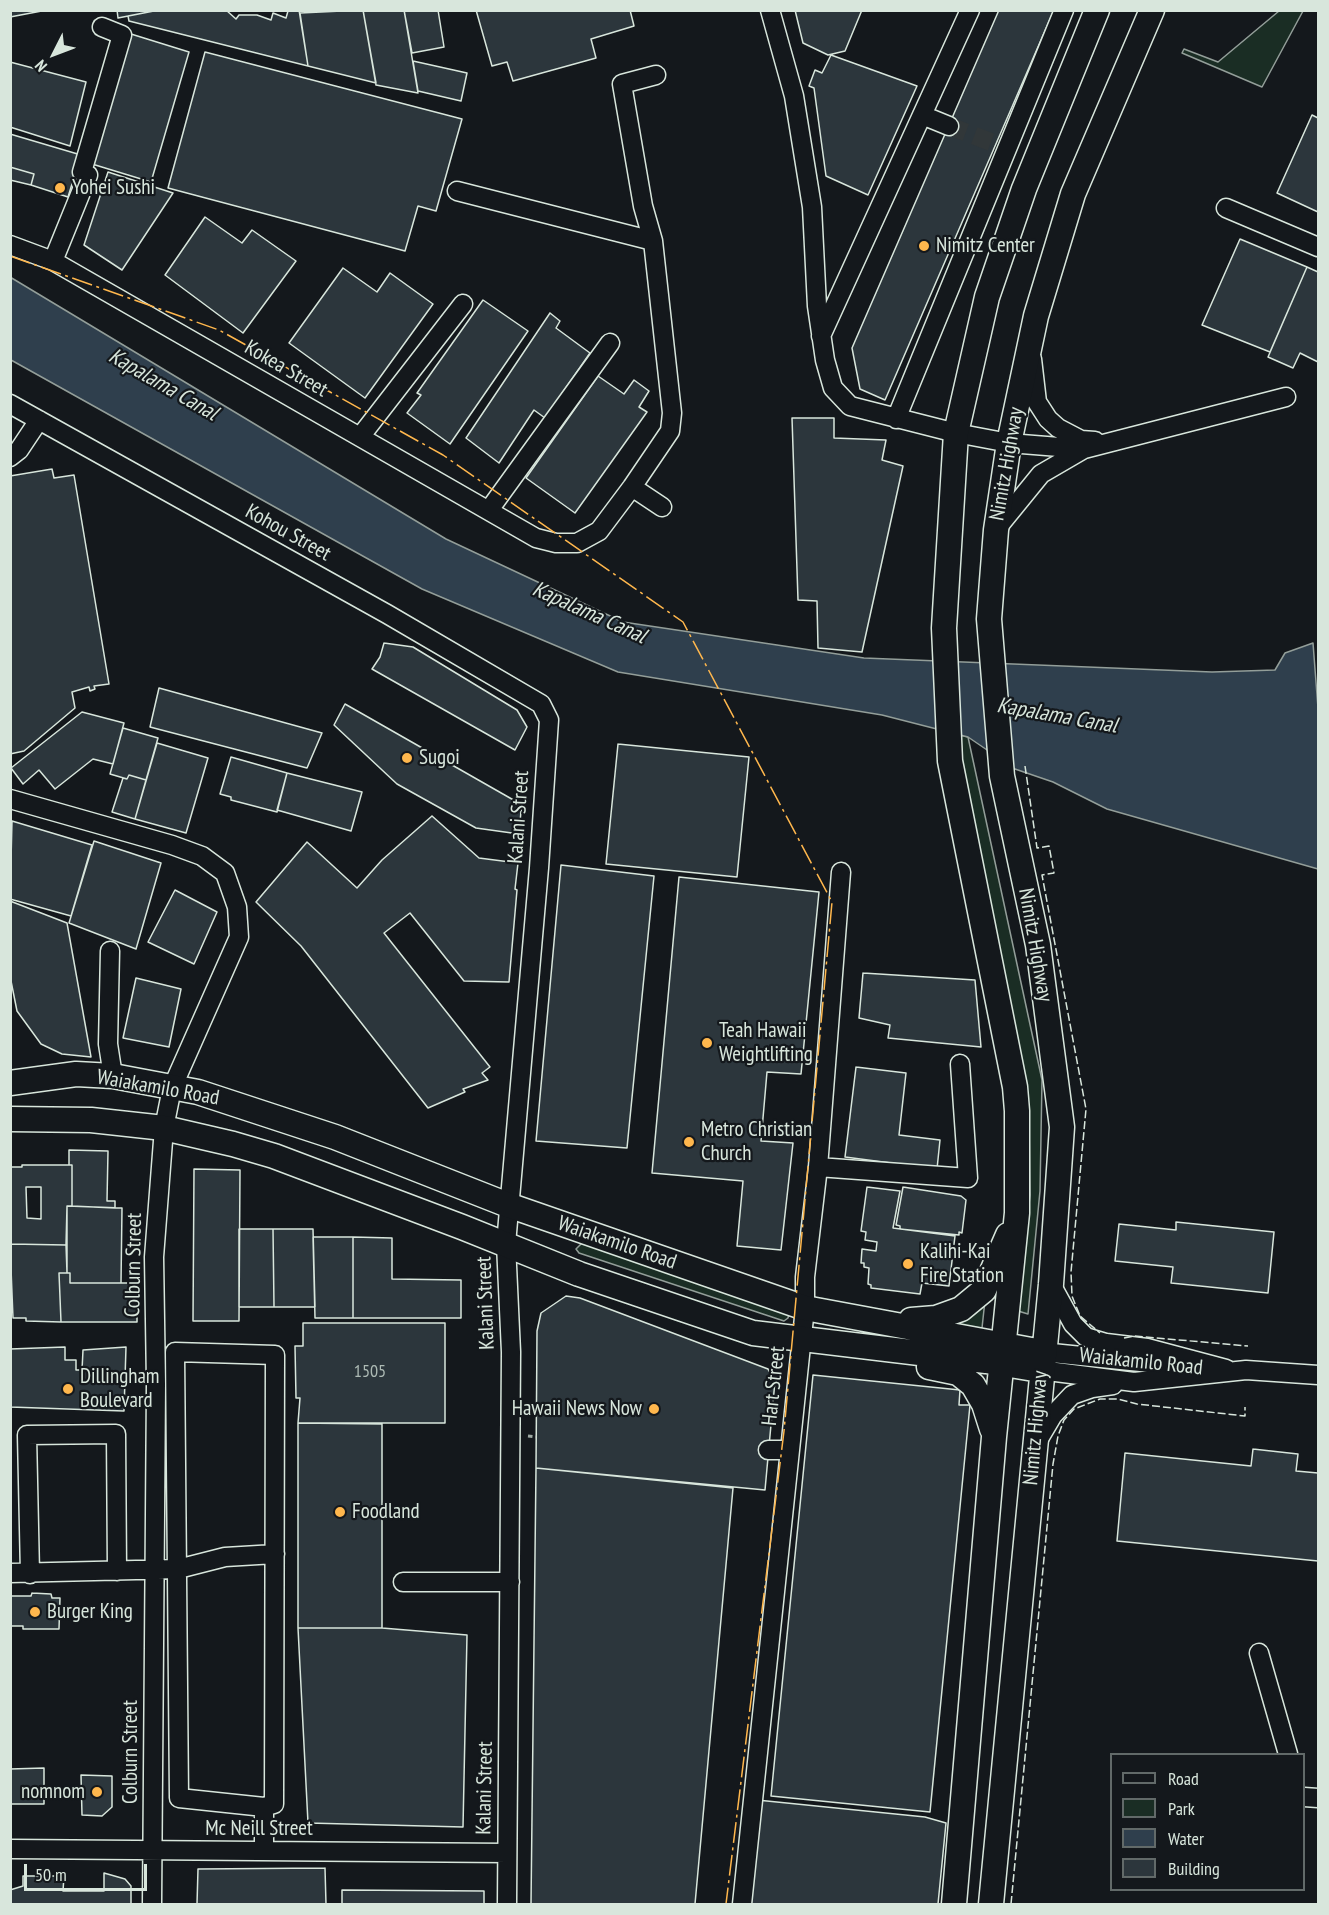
<!DOCTYPE html>
<style>
body{margin:0}
#map{position:relative;width:1329px;height:1915px;overflow:hidden;background:#14181c;font-family:"PT Sans Narrow",sans-serif}
canvas{display:block}
.frame{position:absolute;inset:0;border:12px solid #d8e6dc;pointer-events:none}
.legend{position:absolute;left:1110px;top:1753px;width:195px;height:138px;box-sizing:border-box;background:#14181c;border:2px solid #626a69;margin:0;padding:8px 10px;list-style:none;font-size:18px;color:#d8e6dc}
.legend li{display:flex;align-items:center;gap:12px;height:30px}
.legend b{width:30px;border:2px solid #626a69}
.north{position:absolute;left:24px;top:24px;width:60px;height:60px;-webkit-text-stroke:4px #14181c;paint-order:stroke;rotate:228deg;font-size:16px;font-weight:700;line-height:24px;text-align:center;color:#d8e6dc}
.north::after{content:'';display:block;margin:auto;width:21px;height:27px;background:#d8e6dc;clip-path:polygon(50% 0,100% 100%,50% 72%,0 100%)}
.scale{position:absolute;left:24px;top:1864px;width:123px;height:27px;box-sizing:border-box;border:3px solid #d8e6dc;border-top:0;padding-left:8px;font-size:18px;line-height:21px;white-space:nowrap;color:#d8e6dc;-webkit-text-stroke:4px #14181c;paint-order:stroke}
</style>
<div id="map">
<canvas width="1329" height="1915"></canvas>
<div class="frame"></div>
<ul class="legend">
<li><b style="height:8px;background:#14181c"></b>Road</li>
<li><b style="height:16px;background:#1a2d24"></b>Park</li>
<li><b style="height:16px;background:#2f3f4d"></b>Water</li>
<li><b style="height:16px;background:#2c363c"></b>Building</li>
</ul>
<div class="north">N</div>
<div class="scale">50 m</div>
</div>
<script>
const c = document.querySelector('canvas').getContext('2d');
c.lineJoin = 'round';
function fill(path, color) {
  c.fillStyle = color;
  c.fill(path, 'evenodd');
}
function poly(rows) {
  const path = new Path2D();
  for (const r of rows) {
    path.moveTo(r[0], r[1]);
    for (let i = 2; i < r.length; i += 2) path.lineTo(r[i], r[i + 1]);
  }
  return path;
}
function strokePath(path, color, width, dash) {
  c.strokeStyle = color;
  c.lineWidth = width;
  c.lineCap = dash ? 'butt' : 'round';
  c.setLineDash(dash || []);
  c.stroke(path);
}
function label(font, color, halo, rows, align = 'center') {
  c.font = font + ' "PT Sans Narrow",sans-serif';
  c.lineWidth = 4.5;
  c.setLineDash([]);
  c.textBaseline = 'middle';
  c.strokeStyle = halo;
  c.fillStyle = color;
  for (const [text, x, y, turn = 0] of rows) {
    c.save();
    c.translate(x, y);
    c.rotate((+turn || 0) * Math.PI / 180);
    c.textAlign = isNaN(turn) ? turn : align;
    if (halo) c.strokeText(text, 0, 0);
    c.fillText(text, 0, 0);
    c.restore();
  }
}
const green = poly([
 [1279,11,1303,11,1262,87,1182,53,1184,49,1218,62,1279,11],
 [948,732,968,737,1042,1080,1040,1191,1028,1314,1018,1311,1030,1195,1029,1121,948,732],
 [582,1243,789,1314,788,1318,784,1321,579,1253,576,1249,582,1243],
 [986,1291,982,1328,945,1325,986,1291]
]);
fill(green, '#1a2d24');
strokePath(green, '#939e99', 1.5);
const water = poly([
 [10,277,446,539,623,622,864,658,1212,672,1275,670,1285,653,1313,643,1318,708,1318,869,1107,809,1053,782,1015,769,968,737,882,715,618,672,422,589,11,360,10,277]
]);
fill(water, '#2f3f4d');
strokePath(water, '#939e99', 1.5);
const building = poly([
 [10,10,47,10,10,17,10,10],
 [117,10,159,10,118,18,117,10],
 [159,10,226,10,236,19,239,15,257,15,271,20,273,13,286,18,288,11,299,10,308,66,129,21,128,16,159,10],
 [363,10,376,83,308,66,300,13,363,10],
 [363,10,404,10,418,93,376,85,363,10],
 [404,10,438,10,444,47,412,53,404,10],
 [476,10,630,10,634,26,591,39,596,58,513,81,507,62,492,66,476,10],
 [795,10,862,10,845,51,828,55,803,43,795,10],
 [999,10,1054,10,885,400,860,389,852,348,999,10],
 [131,34,189,52,151,182,92,164,131,34],
 [205,52,462,119,436,211,418,206,405,251,168,188,205,52],
 [831,55,917,86,868,195,826,176,814,88,809,86,815,70,822,73,831,55],
 [413,61,467,73,461,101,418,91,413,61],
 [10,62,86,82,70,146,10,127,10,62],
 [1312,115,1318,118,1318,212,1277,193,1312,115],
 [10,134,81,155,68,197,31,185,34,174,10,167,10,134],
 [10,167,34,174,31,185,10,180,10,167],
 [108,172,173,193,122,270,84,245,108,172],
 [205,217,242,243,252,230,296,261,243,333,165,275,205,217],
 [1240,239,1307,267,1270,352,1202,325,1240,239],
 [1307,267,1318,272,1318,362,1300,353,1293,368,1268,357,1307,267],
 [343,268,377,292,390,273,433,304,365,398,289,343,343,268],
 [483,300,528,331,450,444,407,413,421,395,417,393,483,300],
 [550,313,560,321,556,328,590,353,545,418,534,410,499,463,466,438,550,313],
 [598,376,624,394,634,380,649,391,639,407,647,412,575,513,526,478,598,376],
 [792,418,834,418,834,438,886,440,882,460,903,466,862,652,818,648,817,601,798,600,792,418],
 [52,469,54,478,74,475,109,684,94,686,95,689,90,691,89,687,72,692,75,708,24,751,10,754,10,476,52,469],
 [384,643,413,647,517,710,527,727,515,750,372,669,380,657,384,643],
 [159,688,322,733,307,768,150,727,159,688],
 [345,704,524,806,521,811,519,834,476,828,397,784,334,725,345,704],
 [82,712,124,723,113,764,93,759,55,789,39,770,23,784,11,768,82,712],
 [123,728,158,738,146,780,129,775,127,779,110,774,123,728],
 [157,743,208,758,186,833,135,819,157,743],
 [618,744,749,757,737,877,606,864,618,744],
 [231,757,287,773,277,812,231,800,231,797,220,794,231,757],
 [287,773,362,792,351,831,277,810,287,773],
 [129,775,146,780,135,819,112,812,123,778,127,779,129,775],
 [432,816,479,858,518,863,515,889,517,890,509,982,464,981,410,913,384,933,490,1067,482,1073,488,1080,463,1089,465,1092,428,1108,301,946,256,902,307,842,357,888,382,860,432,816],
 [12,821,92,845,71,916,10,899,12,821],
 [94,841,161,863,136,949,69,923,94,841],
 [561,865,654,876,627,1148,536,1141,561,865],
 [679,877,819,892,801,1074,767,1072,761,1141,793,1143,781,1250,737,1246,743,1181,652,1173,679,877],
 [175,890,217,912,194,964,148,942,175,890],
 [10,901,67,923,91,1057,62,1054,41,1044,17,1011,10,976,10,901],
 [863,973,975,980,981,1047,888,1038,890,1025,859,1018,863,973],
 [136,978,181,989,169,1047,123,1038,136,978],
 [856,1067,906,1073,899,1135,940,1140,937,1169,845,1157,856,1067],
 [69,1150,108,1151,107,1201,115,1201,115,1208,72,1206,72,1165,69,1165,69,1150],
 [22,1165,72,1165,72,1206,67,1206,66,1245,10,1244,10,1167,22,1167,22,1165],
 [26,1187,41,1187,41,1219,27,1218,26,1187],
 [194,1169,240,1170,239,1321,193,1321,194,1169],
 [867,1187,900,1191,893,1228,955,1236,949,1286,922,1283,920,1294,871,1288,871,1285,868,1284,869,1268,864,1267,864,1263,861,1263,862,1249,876,1251,877,1242,865,1240,866,1232,861,1231,867,1187],
 [903,1187,961,1196,966,1200,962,1233,959,1232,959,1235,900,1229,900,1226,896,1225,903,1187],
 [67,1206,122,1208,121,1283,70,1283,70,1273,67,1273,67,1206],
 [1176,1222,1274,1232,1268,1293,1171,1283,1173,1267,1115,1261,1119,1224,1176,1230,1176,1222],
 [239,1229,273,1229,274,1307,239,1307,239,1229],
 [273,1229,313,1229,315,1307,274,1307,273,1229],
 [313,1237,353,1237,353,1318,315,1318,313,1237],
 [353,1237,392,1238,392,1279,461,1280,461,1318,353,1318,353,1237],
 [10,1244,66,1245,67,1273,59,1273,61,1322,26,1321,26,1318,13,1318,10,1244],
 [59,1273,70,1273,70,1283,137,1283,137,1322,61,1322,59,1273],
 [566,1296,580,1298,768,1369,775,1381,765,1490,536,1468,537,1331,541,1313,566,1296],
 [303,1323,445,1323,445,1423,298,1423,300,1398,296,1398,295,1346,303,1346,303,1323],
 [65,1347,65,1360,76,1360,76,1370,82,1370,83,1350,126,1347,124,1411,10,1407,10,1349,65,1347],
 [813,1375,960,1390,959,1405,970,1405,930,1812,771,1796,813,1375],
 [298,1423,382,1424,382,1628,298,1628,298,1423],
 [1253,1449,1298,1454,1296,1471,1318,1473,1318,1561,1117,1541,1125,1453,1251,1466,1253,1449],
 [536,1468,733,1488,695,1904,531,1904,536,1468],
 [32,1593,51,1594,52,1598,60,1598,59,1629,23,1629,23,1626,10,1626,10,1596,31,1596,32,1593],
 [298,1628,382,1628,467,1635,463,1827,308,1823,298,1628],
 [44,1768,44,1804,10,1804,10,1769,44,1768],
 [81,1775,112,1776,112,1807,102,1816,82,1815,81,1775],
 [757,1800,925,1817,946,1823,938,1904,750,1904,757,1800],
 [325,1868,326,1904,197,1904,198,1869,325,1868],
 [104,1873,125,1879,131,1886,131,1904,10,1904,10,1890,23,1886,23,1876,64,1876,63,1891,104,1891,104,1873],
 [342,1890,484,1891,484,1904,342,1904,342,1890]
]);
fill(building, '#2c363c');
strokePath(building, '#d8e6dc', 1.5);
strokePath(poly([
 [949,126,996,144]
]), '#313739', 18, [18, 9]);
const minor = poly([
 [770,10,794,96,812,207,817,306,825,360,833,388,850,406,956,433,1009,443,1084,449,1286,397],
 [922,115,949,126],
 [457,191,653,241],
 [1226,208,1318,247],
 [10,245,53,261,536,538,556,543,577,543,599,531,632,487,670,431,672,413,653,241,643,206,622,84,656,75],
 [53,261,88,175,82,172,122,35,102,27],
 [821,336,970,10],
 [1032,359,1037,402,1048,419,1058,428,1081,440,1095,441],
 [10,404,387,614,541,704,549,720,539,868,506,1244,511,1352,507,1904],
 [896,419,1064,10],
 [360,437,463,304],
 [10,457,19,450,39,420],
 [632,487,662,507],
 [489,510,610,343],
 [997,528,1041,474,1084,449],
 [10,799,172,845,202,856,225,873,237,907,239,937,172,1088,164,1128,154,1257,156,1384,152,1904],
 [110,951,108,1044,113,1076],
 [818,1167,968,1178,960,1064],
 [1051,1284,1073,1324,1086,1337,1106,1343,1147,1348,1226,1369],
 [175,1352,275,1355,274,1804,264,1807,179,1798,175,1352],
 [1042,1352,1180,1366],
 [1040,1370,1134,1382,1246,1370,1318,1375],
 [1037,1442,1053,1415,1072,1395,1092,1388,1113,1385],
 [768,1450,789,1450],
 [10,1573,178,1569,225,1557,275,1554],
 [30,1574,27,1435,116,1434,117,1571],
 [403,1582,510,1582],
 [1259,1653,1288,1754],
 [1304,1797,1318,1798],
 [10,1849,507,1853],
 [264,1851,264,1807],
 [742,1904,805,1308,805,1277,818,1167,841,872]
]);
const major = poly([
 [10,1083,76,1074,113,1076,198,1092,335,1137,508,1205,805,1308,1042,1352],
 [10,1119,91,1120,164,1128,233,1144,274,1156,462,1227,579,1274,753,1333,986,1361,1040,1370],
 [911,1320,936,1318,961,1309,984,1290,1008,1235],
 [929,1367,958,1373,973,1385,984,1404,992,1429],
 [954,1904,994,1437,1017,1213,1017,1111,1015,1087,950,761,944,628,956,433,987,297,1024,189,1097,10],
 [991,1904,1051,1284,1062,1127,1038,945,1002,776,989,619,996,530,1009,443,1036,316,1073,194,1152,10]
]);
strokePath(minor, '#d8e6dc', 21);
strokePath(major, '#d8e6dc', 27);
strokePath(poly([
 [528,1436,536,1437]
]), '#9da8a2', 3, [4.5, 3]);
strokePath(minor, '#14181c', 18);
strokePath(major, '#14181c', 24);
strokePath(poly([
 [1025,766,1037,848,1049,846,1054,873,1042,875,1086,1109,1071,1272,1072,1296,1080,1316,1100,1333],
 [1124,1338,1134,1336,1248,1346],
 [1011,1904,1053,1464,1058,1436,1064,1420,1074,1409,1100,1399,1118,1399,1137,1404,1245,1416,1245,1407]
]), '#d8e6dc', 1.5, [8, 3]);
strokePath(poly([
 [10,256,219,330,443,455,683,622,832,902,784,1431,726,1904]
]), '#ffb74d', 1.5, [21, 4.5, 3, 4.5]);
for (const [x, y, r, color] of [
 [60,188,6,"#ffb74d"],
 [924,246,6,"#ffb74d"],
 [407,758,6,"#ffb74d"],
 [707,1043,6,"#ffb74d"],
 [689,1142,6,"#ffb74d"],
 [908,1264,6,"#ffb74d"],
 [68,1389,6,"#ffb74d"],
 [654,1409,6,"#ffb74d"],
 [340,1512,6,"#ffb74d"],
 [35,1612,6,"#ffb74d"],
 [97,1792,6,"#ffb74d"]
]) {
  const dot = new Path2D();
  dot.arc(x, y, r, 0, 2 * Math.PI);
  c.fillStyle = color;
  c.fill(dot);
  strokePath(dot, '#14181c', 2);
}
label('18px', '#adbab4', null, [
 ["1505",370,1372]
]);
label('21px', '#d8e6dc', '#14181c', [
 ["Yohei Sushi",72,188],
 ["Nimitz Center",936,246],
 ["Sugoi",419,758],
 ["Teah Hawaii",719,1031],
 ["Weightlifting",719,1055],
 ["Metro Christian",701,1130],
 ["Church",701,1154],
 ["Kalihi-Kai",920,1252],
 ["Fire Station",920,1276],
 ["Dillingham",80,1377],
 ["Boulevard",80,1401],
 ["Hawaii News Now",642,1409,"right"],
 ["Foodland",352,1512],
 ["Burger King",47,1612],
 ["nomnom",85,1792,"right"]
], 'left');
label('21px', '#d8e6dc', '#14181c', [
 ["Kokea Street",286,369,30],
 ["Nimitz Highway",1007,464,-80],
 ["Kohou Street",288,533,29],
 ["Kalani Street",519,817,-86],
 ["Nimitz Highway",1035,945,80],
 ["Waiakamilo Road",158,1088,10],
 ["Waiakamilo Road",617,1243,19],
 ["Colburn Street",134,1265,-89],
 ["Kalani Street",486,1303,-92],
 ["Waiakamilo Road",1141,1362,6],
 ["Hart Street",774,1386,-84],
 ["Nimitz Highway",1036,1428,-85],
 ["Colburn Street",131,1752,-90],
 ["Kalani Street",485,1788,-89],
 ["Mc Neill Street",259,1829]
]);
label('italic 22px', '#d8e6dc', '#14181c', [
 ["Kapalama Canal",163,385,30],
 ["Kapalama Canal",589,613,24],
 ["Kapalama Canal",1057,716,10]
]);
</script>
